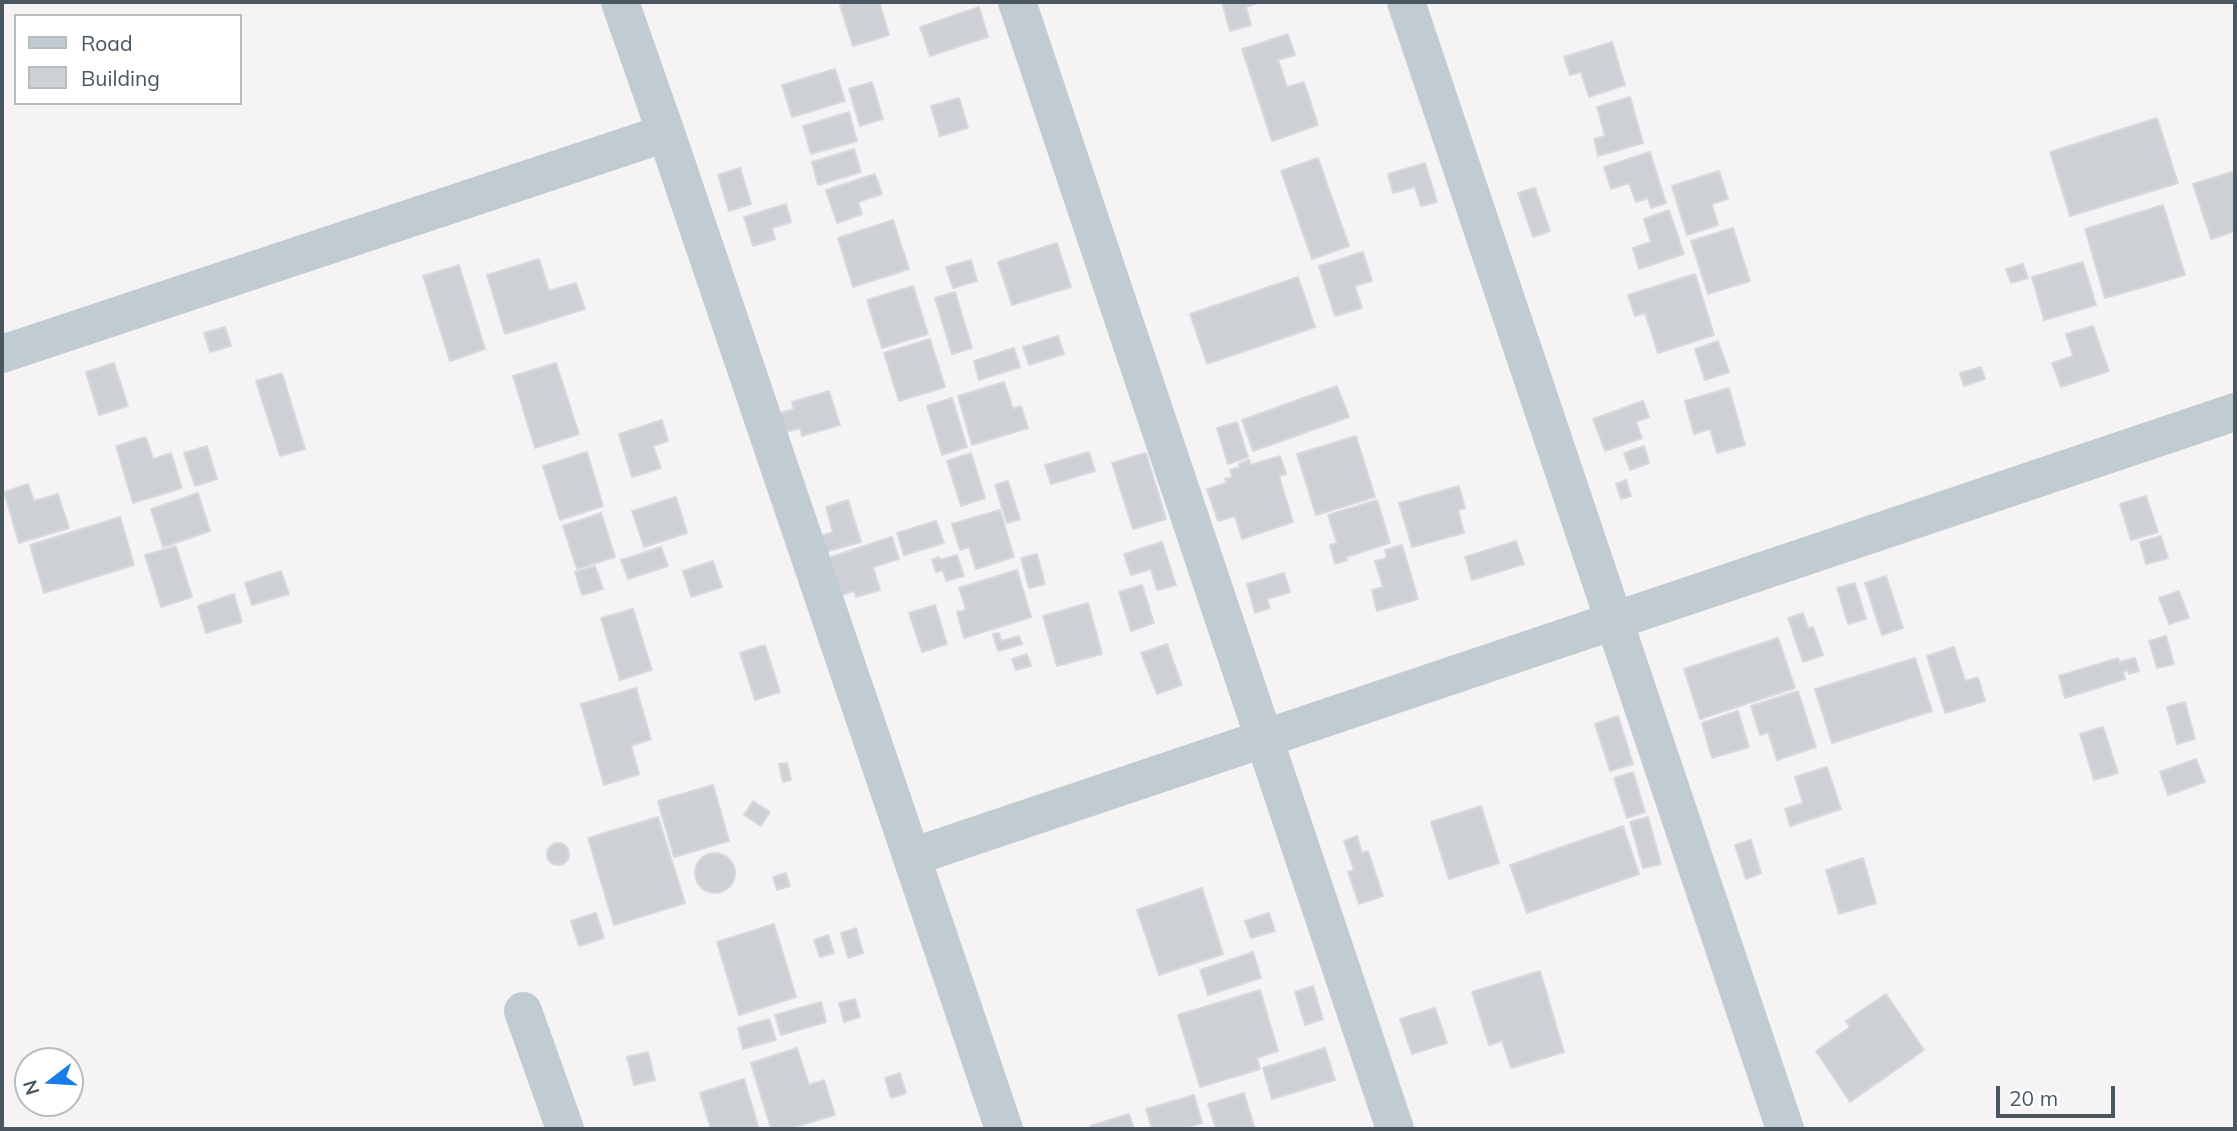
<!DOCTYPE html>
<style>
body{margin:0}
#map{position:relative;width:2237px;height:1131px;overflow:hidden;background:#f5f3f3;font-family:Mulish,sans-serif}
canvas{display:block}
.frame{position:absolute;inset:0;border:4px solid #4a5761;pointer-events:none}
.legend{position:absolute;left:14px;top:14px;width:228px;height:91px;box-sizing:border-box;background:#fff;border:2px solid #b7bcc0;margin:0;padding:9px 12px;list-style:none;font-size:21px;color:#4a5761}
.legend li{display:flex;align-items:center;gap:14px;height:35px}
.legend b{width:35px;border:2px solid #b7bcc0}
.north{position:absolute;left:14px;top:1047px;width:70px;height:70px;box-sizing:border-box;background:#fff;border:2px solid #b7bcc0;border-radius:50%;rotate:253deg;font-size:19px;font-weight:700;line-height:28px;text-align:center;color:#4a5761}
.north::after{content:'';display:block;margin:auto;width:24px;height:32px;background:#187dea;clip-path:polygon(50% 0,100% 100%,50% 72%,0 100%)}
.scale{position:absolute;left:1996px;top:1086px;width:119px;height:32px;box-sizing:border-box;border:4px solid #4a5761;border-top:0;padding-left:9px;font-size:21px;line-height:24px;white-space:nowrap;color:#4a5761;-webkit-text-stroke:5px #fff;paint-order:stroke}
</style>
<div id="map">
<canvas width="2237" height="1131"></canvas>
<div class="frame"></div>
<ul class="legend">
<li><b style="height:9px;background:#c1cbd2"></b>Road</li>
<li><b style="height:19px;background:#cdd0d5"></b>Building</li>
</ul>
<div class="north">N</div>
<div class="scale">20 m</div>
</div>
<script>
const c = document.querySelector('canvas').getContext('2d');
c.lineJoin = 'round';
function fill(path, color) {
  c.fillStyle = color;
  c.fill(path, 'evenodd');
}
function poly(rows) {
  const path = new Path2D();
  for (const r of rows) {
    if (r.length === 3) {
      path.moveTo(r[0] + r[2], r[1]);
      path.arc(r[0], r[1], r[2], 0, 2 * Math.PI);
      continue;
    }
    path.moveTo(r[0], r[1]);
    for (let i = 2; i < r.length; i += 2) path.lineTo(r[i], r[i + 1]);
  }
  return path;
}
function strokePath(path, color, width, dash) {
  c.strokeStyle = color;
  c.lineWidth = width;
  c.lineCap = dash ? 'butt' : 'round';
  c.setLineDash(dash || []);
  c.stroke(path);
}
const building = poly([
 [839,2,879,2,889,35,853,46,839,2],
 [1222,2,1257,2,1258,3,1246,7,1251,25,1230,31,1222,2],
 [979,7,988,37,930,56,920,27,979,7],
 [1288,34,1295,55,1278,60,1287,87,1304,82,1318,125,1272,141,1242,49,1288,34],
 [1612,42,1625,85,1589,97,1581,72,1570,75,1564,57,1612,42],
 [835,69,845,101,792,117,782,85,835,69],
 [872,82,883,119,860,126,849,89,872,82],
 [1630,97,1643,143,1598,156,1594,139,1605,136,1597,107,1630,97],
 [959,98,968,128,940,136,931,106,959,98],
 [849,112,857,141,811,154,803,126,849,112],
 [2157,118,2178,183,2070,216,2050,152,2157,118],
 [854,149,861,172,818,185,812,162,854,149],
 [1650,152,1666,203,1651,208,1648,198,1636,202,1629,183,1611,189,1604,167,1650,152],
 [1318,158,1349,246,1312,259,1281,171,1318,158],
 [1425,163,1437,202,1421,206,1415,187,1393,193,1388,174,1425,163],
 [740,168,751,204,729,211,718,175,740,168],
 [1719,171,1728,199,1712,204,1718,225,1687,235,1672,186,1719,171],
 [2235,171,2235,231,2211,239,2193,184,2235,171],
 [875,174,882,194,858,202,862,214,837,223,826,190,875,174],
 [1535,188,1550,231,1533,237,1518,193,1535,188],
 [786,204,791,222,772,228,775,239,753,246,744,217,786,204],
 [2163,205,2185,275,2105,298,2085,229,2163,205],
 [1669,210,1684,254,1639,269,1633,248,1651,242,1644,219,1669,210],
 [893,220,909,269,853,287,838,238,893,220],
 [1733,228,1750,281,1708,294,1691,241,1733,228],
 [1057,243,1071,287,1012,305,998,262,1057,243],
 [1363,252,1372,281,1355,286,1362,308,1335,316,1319,266,1363,252],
 [539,259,549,291,576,283,585,309,505,334,487,275,539,259],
 [971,260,977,281,953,288,946,267,971,260],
 [2083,262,2096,305,2044,320,2032,277,2083,262],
 [2023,264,2028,278,2011,283,2006,269,2023,264],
 [459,265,485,349,450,361,423,276,459,265],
 [1695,274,1714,335,1658,353,1645,313,1635,316,1628,295,1695,274],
 [1298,277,1315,327,1207,364,1190,314,1298,277],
 [913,286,928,334,882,348,867,300,913,286],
 [955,292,972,348,952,354,935,298,955,292],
 [2093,326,2109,371,2061,387,2052,363,2073,356,2066,334,2093,326],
 [225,327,231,346,210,352,204,333,225,327],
 [1058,336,1064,354,1029,365,1023,347,1058,336],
 [930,339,945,387,899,401,884,353,930,339],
 [1718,341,1729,372,1705,380,1695,349,1718,341],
 [1014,348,1020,367,979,380,974,361,1014,348],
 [114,363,128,406,99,415,86,372,114,363],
 [556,363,579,434,535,448,513,376,556,363],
 [1981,367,1985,379,1964,386,1960,373,1981,367],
 [282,373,305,449,280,456,256,381,282,373],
 [1004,382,1013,409,1021,406,1028,428,972,445,958,396,1004,382],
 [1337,386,1349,417,1253,451,1242,420,1337,386],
 [1729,388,1745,445,1717,453,1710,429,1694,434,1685,401,1729,388],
 [829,391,840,425,802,436,800,428,783,433,777,414,794,409,792,402,829,391],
 [952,398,967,447,942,455,927,406,952,398],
 [1643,401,1649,417,1636,422,1642,438,1605,451,1593,419,1643,401],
 [662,420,668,441,653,446,661,468,632,477,619,434,662,420],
 [1237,422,1248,457,1228,464,1217,428,1237,422],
 [1356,436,1375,497,1316,515,1297,454,1356,436],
 [146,437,153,459,171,453,182,488,133,503,116,446,146,437],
 [207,446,217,479,195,486,184,453,207,446],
 [1644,446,1649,463,1630,470,1624,453,1644,446],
 [587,452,603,506,560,520,543,466,587,452],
 [1089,452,1095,471,1051,484,1045,465,1089,452],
 [971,453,985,498,961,506,947,461,971,453],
 [1146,453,1166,519,1133,529,1112,463,1146,453],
 [1280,456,1286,474,1279,476,1293,522,1242,539,1235,516,1218,521,1207,489,1227,483,1225,479,1232,477,1230,470,1240,467,1239,464,1249,460,1251,465,1280,456],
 [1626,480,1631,496,1621,499,1616,484,1626,480],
 [1008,481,1020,519,1007,523,995,485,1008,481],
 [28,484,34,501,58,494,69,528,19,543,4,492,28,484],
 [1459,486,1465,508,1458,510,1464,533,1412,547,1399,503,1459,486],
 [198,493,210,531,163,547,151,509,198,493],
 [2146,496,2158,532,2131,540,2120,504,2146,496],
 [676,497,687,533,644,547,632,511,676,497],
 [848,500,861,542,825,552,820,536,833,532,826,507,848,500],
 [1377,500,1390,543,1346,557,1347,560,1335,564,1330,545,1337,543,1328,515,1377,500],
 [1000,510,1014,557,976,569,969,547,960,550,952,524,1000,510],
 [601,513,615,557,577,569,563,526,601,513],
 [120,517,134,565,44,593,30,545,120,517],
 [936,521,944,543,904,555,897,533,936,521],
 [2161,536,2168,558,2146,564,2140,542,2161,536],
 [892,537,899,559,873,567,880,590,856,597,854,591,840,596,827,558,892,537],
 [1516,541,1524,564,1472,580,1465,557,1516,541],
 [1162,542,1176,585,1157,590,1151,569,1131,575,1124,554,1162,542],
 [1402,545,1418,599,1377,611,1372,590,1383,587,1375,561,1387,558,1385,550,1402,545],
 [176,546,192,597,161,607,145,555,176,546],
 [661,547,668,566,628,579,621,560,661,547],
 [1037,554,1045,584,1029,588,1021,558,1037,554],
 [957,555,964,576,946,581,943,570,936,572,932,560,939,557,940,560,957,555],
 [713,561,722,587,691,597,683,571,713,561],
 [595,566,603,589,582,595,575,572,595,566],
 [1017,570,1031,617,964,638,957,612,966,610,959,588,1017,570],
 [281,571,289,594,252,605,245,583,281,571],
 [1284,573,1290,592,1267,599,1270,608,1255,613,1247,584,1284,573],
 [1886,576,1903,628,1882,635,1865,583,1886,576],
 [1855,583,1866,619,1848,624,1837,588,1855,583],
 [1142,585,1154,623,1131,631,1119,592,1142,585],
 [2179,591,2189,618,2169,624,2159,598,2179,591],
 [234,594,242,622,206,633,198,606,234,594],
 [1088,603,1102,654,1057,666,1043,616,1088,603],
 [935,605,947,644,922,652,909,613,935,605],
 [633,609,652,670,620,680,601,618,633,609],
 [1803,613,1808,628,1813,627,1823,655,1803,662,1788,618,1803,613],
 [999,633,1001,641,1019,636,1022,644,998,651,993,634,999,633],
 [2166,636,2174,664,2157,668,2149,641,2166,636],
 [1778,638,1795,688,1700,719,1684,669,1778,638],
 [1167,644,1182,685,1157,694,1141,653,1167,644],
 [765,645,780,692,755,700,740,653,765,645],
 [1954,647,1965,681,1978,677,1985,701,1945,713,1927,656,1954,647],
 [1027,654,1031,666,1016,670,1012,659,1027,654],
 [1915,658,1932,711,1832,743,1815,689,1915,658],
 [2118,658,2120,662,2135,658,2139,671,2129,674,2128,670,2123,672,2125,679,2065,698,2059,676,2118,658],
 [636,688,651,739,631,746,639,774,604,785,581,704,636,688],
 [1798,691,1816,747,1777,760,1768,732,1760,735,1751,706,1798,691],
 [2185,702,2195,739,2177,744,2167,707,2185,702],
 [1738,711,1749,747,1712,758,1702,723,1738,711],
 [1618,716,1633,764,1610,771,1595,724,1618,716],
 [2103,727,2118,773,2094,780,2080,734,2103,727],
 [2196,759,2205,782,2168,795,2160,772,2196,759],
 [787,763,791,780,783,782,779,764,787,763],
 [1827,767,1841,809,1790,826,1785,809,1803,803,1795,777,1827,767],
 [1633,772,1645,812,1627,818,1614,778,1633,772],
 [713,785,729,841,674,857,658,801,713,785],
 [753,801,770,812,761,826,744,815,753,801],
 [1481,806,1499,863,1449,879,1431,822,1481,806],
 [658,817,685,903,614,925,588,838,658,817],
 [1648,817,1661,864,1643,868,1630,822,1648,817],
 [1623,826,1639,874,1527,913,1510,865,1623,826],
 [1357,836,1362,853,1368,851,1383,896,1359,904,1348,872,1354,870,1344,841,1357,836],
 [1751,840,1761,873,1746,879,1735,845,1751,840],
 [558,854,11],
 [715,873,20],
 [1863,858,1876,903,1839,914,1826,870,1863,858],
 [786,873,790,886,777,890,773,877,786,873],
 [1202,888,1223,954,1159,975,1137,910,1202,888],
 [596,913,604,938,579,946,571,921,596,913],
 [1269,913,1275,931,1251,938,1245,921,1269,913],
 [774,924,796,997,739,1015,717,942,774,924],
 [856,928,863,953,848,958,841,933,856,928],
 [828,935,834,953,820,957,814,940,828,935],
 [1253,952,1261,978,1208,995,1200,970,1253,952],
 [1540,971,1564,1052,1511,1068,1502,1041,1489,1045,1472,992,1540,971],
 [1313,986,1323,1019,1305,1025,1295,992,1313,986],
 [1260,990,1278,1051,1257,1058,1260,1069,1200,1087,1178,1015,1260,990],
 [1886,994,1924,1050,1850,1102,1816,1051,1850,1027,1846,1021,1886,994],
 [855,999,860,1017,844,1022,839,1003,855,999],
 [821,1002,826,1022,781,1035,775,1015,821,1002],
 [1435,1008,1447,1043,1412,1054,1400,1019,1435,1008],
 [769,1019,776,1040,743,1049,738,1028,769,1019],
 [797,1048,809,1085,824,1080,835,1115,788,1129,771,1129,751,1063,797,1048],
 [1325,1048,1335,1080,1272,1099,1263,1068,1325,1048],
 [648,1052,655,1080,634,1085,627,1057,648,1052],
 [900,1073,906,1093,891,1098,885,1078,900,1073],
 [744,1079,759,1129,711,1129,700,1093,744,1079],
 [1244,1093,1255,1129,1216,1129,1208,1104,1244,1093],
 [1194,1095,1202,1123,1182,1129,1152,1129,1146,1109,1194,1095],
 [1129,1114,1134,1129,1091,1129,1090,1126,1129,1114]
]);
fill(building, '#cdd0d5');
strokePath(building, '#d7d9de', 2);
strokePath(poly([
 [620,2,666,133,1004,1129],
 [1017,2,1395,1129],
 [1406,2,1785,1129],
 [2,354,666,133],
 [912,857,2235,412],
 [523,1011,565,1129]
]), '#c1cbd2', 38);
</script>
